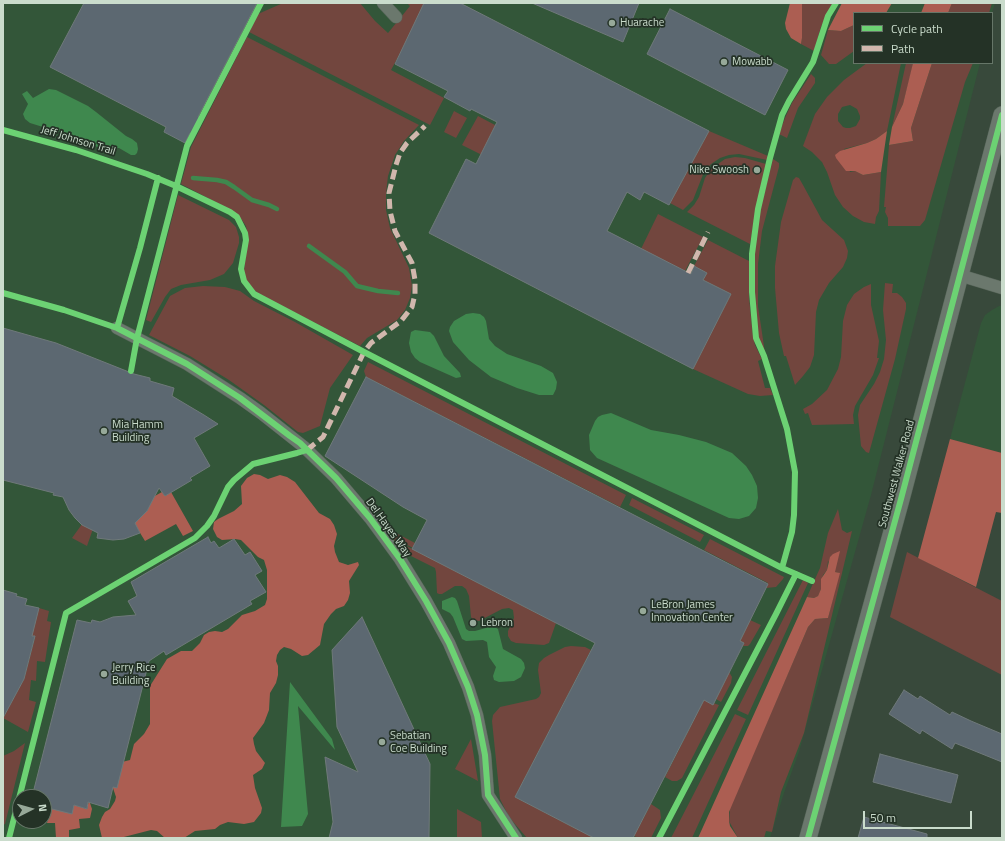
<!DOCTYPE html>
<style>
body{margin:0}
#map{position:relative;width:1005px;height:841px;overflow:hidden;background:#38493b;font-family:"Titillium Web",sans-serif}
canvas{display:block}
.frame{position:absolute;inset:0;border:4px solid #cadccc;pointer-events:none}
.legend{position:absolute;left:853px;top:12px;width:140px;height:52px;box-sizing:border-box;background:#243226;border:1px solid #667668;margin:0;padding:5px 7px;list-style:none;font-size:12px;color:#cadccc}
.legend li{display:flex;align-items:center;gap:8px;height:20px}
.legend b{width:20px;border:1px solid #667668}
.north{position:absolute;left:12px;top:789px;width:40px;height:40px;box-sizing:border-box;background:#243226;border:1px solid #667668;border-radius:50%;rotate:84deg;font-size:11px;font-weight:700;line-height:16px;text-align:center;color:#cadccc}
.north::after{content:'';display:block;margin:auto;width:14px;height:18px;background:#97a999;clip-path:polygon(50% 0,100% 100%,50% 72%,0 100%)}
.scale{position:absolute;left:863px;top:811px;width:109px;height:18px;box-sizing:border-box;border:2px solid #cadccc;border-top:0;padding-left:5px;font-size:12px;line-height:14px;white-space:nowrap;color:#cadccc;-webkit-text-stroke:3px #243226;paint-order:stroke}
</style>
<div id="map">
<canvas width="1005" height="841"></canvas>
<div class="frame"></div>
<ul class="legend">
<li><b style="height:5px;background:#6cd273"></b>Cycle path</li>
<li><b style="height:5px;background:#d1b7ad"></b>Path</li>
</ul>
<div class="north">N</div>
<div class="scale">50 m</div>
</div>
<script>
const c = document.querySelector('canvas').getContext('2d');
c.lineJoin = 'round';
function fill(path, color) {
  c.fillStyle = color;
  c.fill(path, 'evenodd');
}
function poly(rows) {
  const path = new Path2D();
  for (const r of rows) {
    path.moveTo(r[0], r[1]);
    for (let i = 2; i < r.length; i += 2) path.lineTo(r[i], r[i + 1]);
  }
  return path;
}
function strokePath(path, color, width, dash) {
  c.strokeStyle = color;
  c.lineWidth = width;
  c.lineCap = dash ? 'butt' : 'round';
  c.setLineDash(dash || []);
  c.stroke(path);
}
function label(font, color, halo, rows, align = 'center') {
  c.font = font + ' "Titillium Web",sans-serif';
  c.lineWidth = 3.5;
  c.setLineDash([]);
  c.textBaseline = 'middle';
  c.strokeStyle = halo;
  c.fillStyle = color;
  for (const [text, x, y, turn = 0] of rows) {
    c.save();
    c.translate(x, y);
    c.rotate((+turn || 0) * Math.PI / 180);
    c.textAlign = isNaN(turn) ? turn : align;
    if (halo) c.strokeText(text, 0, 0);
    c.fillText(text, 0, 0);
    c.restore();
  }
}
fill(poly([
 [3,3,995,3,992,13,854,13,854,63,980,63,871,495,799,752,784,793,770,838,3,838],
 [20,797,44,797,44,821,20,821],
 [999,306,1002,306,1002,453,950,439,981,323,985,315,992,310]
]), '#335639');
fill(poly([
 [283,3,360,3,375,21,388,33,410,6,407,3,428,3,391,70,444,98,430,125,249,32,258,14],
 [802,3,833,3,821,27,814,51,801,44,802,38],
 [952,3,992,3,989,13,948,13],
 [854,25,854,51,836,64,829,64,821,55,828,30,841,31],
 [247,37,419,125,404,141,395,155,388,176,386,193,386,210,390,228,409,268,412,286,410,298,405,310,397,320,367,338,360,346,259,294,252,288,246,280,244,271,248,237,246,226,242,220,231,210,181,184,191,147],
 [867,63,901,63,887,131,876,139,867,143,844,149,850,172,855,171,863,175,881,172,879,211,876,217,875,224,864,222,853,216,843,207,835,195,827,172,822,162,812,152,803,146,815,114,827,97,844,80],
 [850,105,857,109,860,116,860,119,856,126,850,128,846,128,843,127,838,121,838,114,842,107],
 [906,63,913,63,911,73,903,104,892,127],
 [932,63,973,63,965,82,925,220,920,226,888,226,888,218,885,212,886,207,884,207,889,145,913,141,911,128],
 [811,74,815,78,815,83,798,108,787,138,779,134,785,118,792,103],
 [454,111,467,118,456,138,444,132],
 [478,116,544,151,530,179,462,145],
 [709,131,768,156,767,160,739,154,729,155,720,158,711,164,704,172,693,200,683,210,670,203],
 [735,157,745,158,766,164,757,204,750,244,687,212,694,205,699,197,705,178,711,169,725,159],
 [773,159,779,163,779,167,762,231,758,264,758,306,765,353,759,341,756,323,753,286,754,258,759,215],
 [796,177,799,178,803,185,822,220,844,240,848,251,847,258,843,267,829,283,819,300,816,312,814,355,810,367,803,376,795,385,786,356,784,356,779,333,775,288,775,266,781,222,793,180],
 [178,195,229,220,236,227,239,237,239,243,233,263,224,274,210,280,181,285,171,289,165,297,151,322,146,320],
 [658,214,703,237,685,271,641,249],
 [708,240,749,261,749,298,753,336,755,345,762,359,758,361,765,388,770,388,773,395,760,396,748,394,693,369,731,294,703,280,707,273,694,266],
 [885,283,893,284,892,293,897,293,902,297,906,303,906,309,895,359,869,453,866,452,861,446,858,415,860,405,874,384,880,372,884,359,886,340,883,310],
 [871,284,871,305,879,341,877,358,879,358,873,375,855,406,853,415,854,424,812,425,808,413,805,414,803,409,812,404,827,390,838,369,841,357,843,321,847,305,854,294,864,287],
 [203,286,225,287,240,291,254,301,295,322,353,355,330,388,320,426,303,433,298,432,264,405,229,380,190,356,149,335,170,296,185,288],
 [368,362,626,495,620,507,366,377,364,371],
 [632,498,704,535,700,542,629,505],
 [838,509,842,530,847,533,852,531,804,733,781,792,772,832,766,831,764,838,738,838,729,821,730,808,808,627,815,619,828,618,839,573,835,572,828,561,827,570,823,575,821,583,822,586,820,592,818,596,814,598,807,597,820,568,828,533],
 [85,520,94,526,87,546,72,538],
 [396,533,415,543,413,548,396,539,395,540,556,623,549,643,544,645,516,643,511,641,508,636,508,631,514,618,513,610,509,608,502,609,479,621,473,620,471,617,469,596,466,589,462,586,455,586,442,594,439,594,437,593,436,572,435,568,397,549,393,540],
 [710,539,784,577,783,579,776,587,766,588,768,583,704,550],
 [907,552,1002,601,1002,675,890,617],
 [803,580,808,583,748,715,737,710],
 [39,608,49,611,47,621,51,622,45,662,37,661,36,681,31,680,29,700,36,702,28,732,3,718,24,679,35,637,22,638],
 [750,620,761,625,750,644,748,646,743,646,744,643,740,641],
 [571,646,585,647,591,650,515,797,594,838,527,838,509,817,500,799,492,721,493,715,500,707,536,699,539,697,541,693,538,670,539,663,544,658,549,655,565,647],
 [729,672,732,677,731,683,721,702,716,699],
 [704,700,719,705,682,778,677,781,672,781,665,777],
 [735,714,746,719,692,838,671,838],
 [471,739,478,781,455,769],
 [25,743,5,824,3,825,3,756,14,751],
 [651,804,660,810,661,818,651,838,639,838,634,836],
 [457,809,481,822,482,838,457,838]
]), '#72463e');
fill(poly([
 [790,3,802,3,802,38,801,44,791,38,786,29,785,23],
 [842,3,892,3,886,13,854,13,854,25,841,31,828,30],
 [925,3,952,3,948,13,921,13],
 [913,63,932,63,911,128,913,141,889,145,892,127,903,104],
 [887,131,881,172,863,175,855,171,846,171,836,158,835,155,840,151,867,143,876,139],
 [950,439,1002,453,1002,513,996,512,976,587,918,558],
 [254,474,260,475,268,479,280,475,287,477,295,482,319,513,330,519,334,525,337,534,334,546,335,552,339,562,348,565,358,562,359,565,349,581,350,593,348,600,344,606,336,609,331,614,324,624,320,645,308,655,302,656,291,649,284,647,280,650,277,655,276,661,278,666,278,675,276,683,270,693,269,710,264,723,253,738,254,744,256,751,265,763,262,769,253,775,255,788,262,808,261,813,254,822,244,824,228,822,220,825,215,829,195,831,184,838,165,838,157,831,151,830,120,838,102,838,99,825,102,817,105,812,110,809,115,801,116,797,111,782,122,762,130,760,134,744,144,734,150,724,150,686,167,659,181,651,192,651,200,643,204,635,209,632,215,631,222,632,228,629,242,615,255,611,265,605,267,599,267,570,264,560,258,557,241,540,235,539,222,540,217,537,213,529,214,522,218,519,234,511,242,504,241,486,247,478],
 [162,492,165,496,171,492,193,531,183,536,176,524,145,541,134,523,147,511,153,497],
 [840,551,835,572,840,573,828,618,815,619,808,627,729,812,729,821,730,826,738,838,698,838,807,597,814,598,818,596,821,589,821,579,827,570,830,557,833,554],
 [89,800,92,809,90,818,79,819,80,828,69,830,69,838,56,838,55,823,47,823,51,808,74,805,87,809]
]), '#ac5e52');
fill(poly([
 [49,89,56,90,88,106,96,112,126,136,132,139,137,143,138,149,137,153,135,155,131,155,119,148,102,149,72,136,30,123,25,119,23,114,28,104,22,94,27,91,33,98],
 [473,313,480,314,484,317,486,321,489,339,495,346,507,354,541,366,553,373,557,382,556,389,553,395,539,395,517,388,491,377,469,360,453,342,449,331,450,327,454,321,466,314],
 [415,330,430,332,434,336,444,356,460,373,461,377,456,378,420,362,415,358,411,352,409,343,411,332],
 [611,413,651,430,679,435,706,442,732,453,746,466,752,475,757,486,758,498,756,508,749,516,739,519,729,518,597,458,590,450,589,435,595,421,598,417,602,415],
 [452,597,455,598,457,601,466,629,469,631,475,631,493,626,498,629,503,649,521,659,524,663,525,668,521,677,514,681,499,682,494,680,493,676,496,667,489,657,487,642,483,640,466,641,462,639,453,617,450,613,442,609,442,601],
 [290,682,332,739,335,750,298,706,308,814,302,826,281,827]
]), '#3f884e');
strokePath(poly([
 [193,178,217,180,226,182,234,187,252,200,269,205,277,209],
 [309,246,345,272,357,286,378,291,398,293]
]), '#3f884e', 4.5);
const building = poly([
 [84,3,257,3,198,117,200,118,192,134,190,133,185,143,164,132,166,127,50,67,84,3],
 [424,3,460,3,709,131,669,205,644,192,640,200,627,192,607,231,691,274,694,266,707,273,703,280,731,294,693,369,429,233,466,159,476,164,497,122,471,109,470,111,444,97,448,91,395,64,424,3],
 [532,3,639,3,623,42,532,3],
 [670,9,788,70,765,115,647,54,670,9],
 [3,328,56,343,134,374,150,378,150,381,174,388,172,396,204,415,218,424,194,438,210,466,190,478,192,480,165,496,159,488,147,511,135,523,140,533,124,539,113,540,97,538,98,533,82,525,75,518,69,510,63,497,53,495,54,493,3,480,3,328],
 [366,377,768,584,740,641,744,643,713,705,704,700,633,838,594,838,515,797,595,643,412,549,427,520,403,507,325,456,366,377],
 [208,537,211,543,214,541,219,548,234,539,245,555,250,552,262,571,255,575,266,592,250,601,252,604,166,655,164,651,149,661,117,788,113,787,108,808,88,802,87,809,74,805,72,814,44,807,44,797,32,797,77,620,91,623,92,620,100,622,113,617,136,615,128,601,137,596,131,582,208,537],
 [3,590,17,594,16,596,27,599,25,605,39,608,32,636,35,636,24,679,3,718,3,590],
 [362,617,430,764,429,838,329,838,333,822,325,757,358,772,337,727,332,650,362,617],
 [904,690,918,699,920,696,950,715,952,712,971,721,1002,734,1002,762,955,743,952,749,922,730,920,734,889,714,904,690],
 [880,754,958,775,951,803,873,782,880,754],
 [864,817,927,834,927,838,858,838,864,817]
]);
fill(building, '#5c6871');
strokePath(building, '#6f797a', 1);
const street = poly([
 [383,3,396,17],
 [959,275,1002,288],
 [117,328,187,364,240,398,261,413,304,447,336,478,370,518,400,559,426,601,449,643,468,687,477,715,485,755,488,795,516,838]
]);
const secondary = poly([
 [808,838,901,499,1002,115]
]);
strokePath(street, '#58665a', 13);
strokePath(secondary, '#58665a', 18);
strokePath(street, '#6b786d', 12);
strokePath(secondary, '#6b786d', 17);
strokePath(poly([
 [688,273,708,232],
 [307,450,323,437,364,352,371,343,401,321,412,307,415,294,415,280,412,263,395,231,390,211,389,193,396,165,400,153,407,143,425,126]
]), '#d1b7ad', 5, [10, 5]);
strokePath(poly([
 [3,130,76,150,147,174,176,186,230,212,237,217,245,233,246,240,241,269,244,281,254,294,364,352,782,568,812,581],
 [3,293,64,310,117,328,187,364,240,398,290,436,300,443,336,478,370,518,400,559,426,601,449,643,468,687,477,715,485,755,488,795,516,838],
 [117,328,140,248,158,178],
 [131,371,137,338,187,146,261,3],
 [782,568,792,532,794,515,795,472,787,429,764,356,756,338,752,292,752,254,758,209,770,158,782,115,789,101,813,62,828,16,836,3],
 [9,838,66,613,195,538,207,526,214,516,228,487,234,480,253,464,297,453,307,450],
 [659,838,776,614,796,574],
 [808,838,901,499,1002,115]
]), '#6cd273', 6);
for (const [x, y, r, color] of [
 [612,23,4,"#97a999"],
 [724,62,4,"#97a999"],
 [757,170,4,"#97a999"],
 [104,431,4,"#97a999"],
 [643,611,4,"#97a999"],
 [473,623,4,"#97a999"],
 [104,674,4,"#97a999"],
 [382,742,4,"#97a999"]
]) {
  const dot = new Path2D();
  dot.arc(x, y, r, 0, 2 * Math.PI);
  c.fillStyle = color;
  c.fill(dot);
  strokePath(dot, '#243226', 1.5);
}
label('11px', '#cadccc', '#243226', [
 ["Huarache",620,23],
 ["Mowabb",732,62],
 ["Nike Swoosh",749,170,"right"],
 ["Mia Hamm",112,425],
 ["Building",112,438],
 ["LeBron James",651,605],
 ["Innovation Center",651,618],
 ["Lebron",481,623],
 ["Jerry Rice",112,668],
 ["Building",112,681],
 ["Sebatian",390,736],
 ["Coe Building",390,749]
], 'left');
label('11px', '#cadccc', '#243226', [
 ["Jeff Johnson Trail",78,141,17],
 ["Southwest Walker Road",897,474,-75],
 ["Del Hayes Way",388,528,54]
]);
</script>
